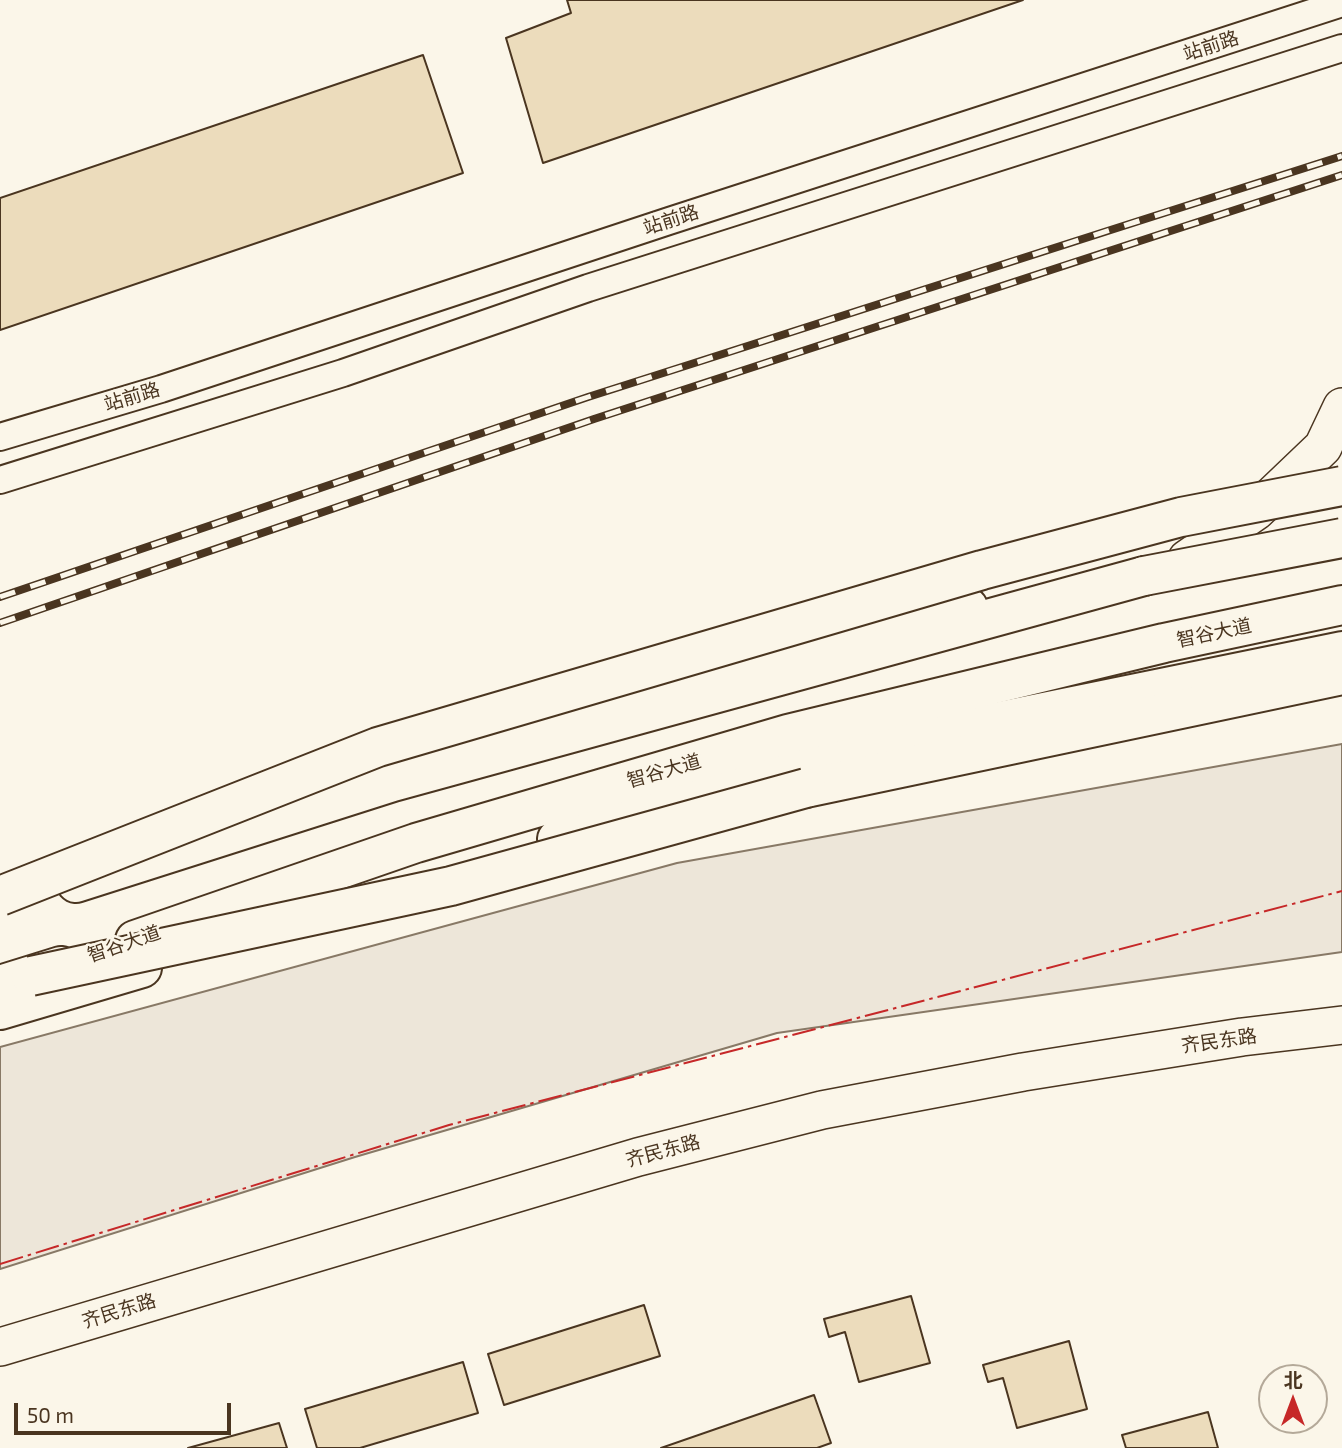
<!DOCTYPE html>
<meta charset="utf-8">
<style>
body{margin:0}
#map{position:relative;width:1342px;height:1448px;overflow:hidden;background:#fbf6e9;font-family:"Exo 2","Noto Sans SC",sans-serif}
canvas{display:block}
.north{position:absolute;left:1258px;top:1364px;width:70px;height:70px;box-sizing:border-box;background:#fbf6e9;border:2px solid #b4a999;border-radius:50%;rotate:0deg;font-size:19px;font-weight:700;line-height:28px;text-align:center;color:#4a3520}
.north::after{content:'';display:block;margin:auto;width:24px;height:32px;background:#c62828;clip-path:polygon(50% 0,100% 100%,50% 72%,0 100%)}
.scale{position:absolute;left:14px;top:1403px;width:217px;height:32px;box-sizing:border-box;border:4px solid #4a3520;border-top:0;padding-left:9px;font-size:21px;line-height:24px;white-space:nowrap;color:#4a3520;-webkit-text-stroke:5px #fbf6e9;paint-order:stroke}
</style>
<div id="map">
<canvas width="1342" height="1448"></canvas>
<div class="north">北</div>
<div class="scale">50 m</div>
</div>
<script>
const c = document.querySelector('canvas').getContext('2d');
c.lineJoin = 'round';
function fill(path, color) {
  c.fillStyle = color;
  c.fill(path, 'evenodd');
}
function poly(rows) {
  const path = new Path2D();
  for (const r of rows) {
    path.moveTo(r[0], r[1]);
    for (let i = 2; i < r.length; i += 2) path.lineTo(r[i], r[i + 1]);
  }
  return path;
}
function strokePath(path, color, width, dash) {
  c.strokeStyle = color;
  c.lineWidth = width;
  c.lineCap = dash ? 'butt' : 'round';
  c.setLineDash(dash || []);
  c.stroke(path);
}
function label(font, color, halo, rows, align = 'center') {
  c.font = font + ' "Exo 2","Noto Sans SC",sans-serif';
  c.lineWidth = 5;
  c.setLineDash([]);
  c.textBaseline = 'middle';
  c.strokeStyle = halo;
  c.fillStyle = color;
  for (const [text, x, y, turn = 0] of rows) {
    c.save();
    c.translate(x, y);
    c.rotate((+turn || 0) * Math.PI / 180);
    c.textAlign = isNaN(turn) ? turn : align;
    if (halo) c.strokeText(text, 0, 0);
    c.fillText(text, 0, 0);
    c.restore();
  }
}
const green = poly([
 [1342,744,1342,952,777,1033,355,1157,0,1269,0,1047,677,863,1342,744]
]);
fill(green, '#ede6d9');
strokePath(green, '#887966', 2);
const building = poly([
 [567,0,1023,0,543,163,506,38,571,13,567,0],
 [423,55,463,173,0,330,0,198,423,55],
 [911,1296,930,1363,859,1382,845,1332,829,1337,824,1319,911,1296],
 [644,1305,660,1356,504,1405,488,1354,644,1305],
 [1069,1341,1087,1409,1017,1428,1003,1378,988,1382,983,1365,1069,1341],
 [463,1362,478,1413,360,1448,317,1448,305,1409,463,1362],
 [814,1395,831,1443,817,1448,661,1448,814,1395],
 [1208,1412,1218,1448,1126,1448,1122,1435,1208,1412],
 [279,1423,287,1448,188,1448,279,1423]
]);
fill(building, '#ecdcbc');
strokePath(building, '#4a3520', 2);
const street = poly([
 [0,437,161,389,669,221,1342,3],
 [0,480,343,373,588,288,1342,48]
]);
const secondary = poly([
 [1187,559,1256,511,1323,447,1342,407],
 [0,1347,638,1157,822,1110,1023,1072,1242,1037,1342,1025]
]);
const primary = poly([
 [388,764,788,647,968,607],
 [557,839,799,762,1342,651],
 [0,1010,142,968]
]);
const highway = poly([
 [806,788,1342,675],
 [76,883,393,782,1144,576],
 [135,940,416,843,788,734,1164,643,1342,605],
 [0,985,61,966]
]);
strokePath(street, '#4a3520', 30);
strokePath(secondary, '#4a3520', 40);
strokePath(primary, '#4a3520', 42);
strokePath(highway, '#4a3520', 42);
strokePath(street, '#fbf6e9', 26);
strokePath(secondary, '#fbf6e9', 37);
strokePath(primary, '#fbf6e9', 38);
strokePath(highway, '#fbf6e9', 38);
const rail = poly([
 [0,597,588,397,1342,156],
 [0,623,594,419,1342,175]
]);
strokePath(rail, '#4a3520', 8);
strokePath(rail, '#fbf6e9', 5, [16]);
const highwayBridge = poly([
 [1144,576,1342,538],
 [0,896,378,747,982,570,1181,517,1342,486],
 [31,976,451,886,806,788]
]);
strokePath(highwayBridge, '#4a3520', 42, []);
strokePath(highwayBridge, '#fbf6e9', 38);
strokePath(poly([
 [0,1264,449,1125,1342,891]
]), '#c62828', 2, [24, 5, 3.5, 5]);
label('19px', '#4a3520', '#fbf6e9', [
 ["站前路",1211,46,-18],
 ["站前路",671,220,-18],
 ["站前路",132,397,-17],
 ["智谷大道",1214,633,-12],
 ["智谷大道",664,771,-16],
 ["智谷大道",124,944,-19],
 ["齐民东路",1219,1041,-8],
 ["齐民东路",663,1151,-15],
 ["齐民东路",119,1311,-17]
]);
</script>
